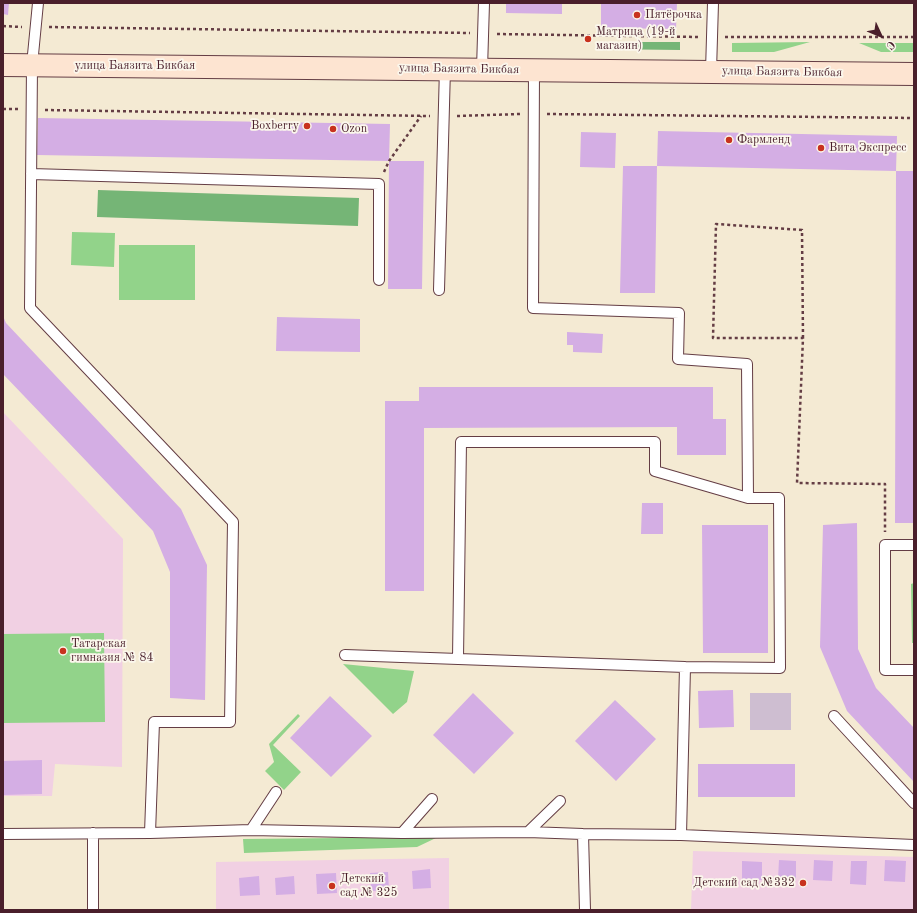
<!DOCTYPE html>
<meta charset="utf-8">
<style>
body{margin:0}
#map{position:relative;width:917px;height:913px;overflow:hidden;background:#f4ead3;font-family:"Old Standard TT",serif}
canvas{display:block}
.frame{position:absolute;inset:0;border:4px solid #4a1f2b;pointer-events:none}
.north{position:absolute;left:861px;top:16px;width:40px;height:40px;-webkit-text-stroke:3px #fbf7ec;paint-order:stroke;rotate:134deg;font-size:11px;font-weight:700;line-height:16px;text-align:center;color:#4a1f2b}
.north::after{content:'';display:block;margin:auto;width:14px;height:18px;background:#4a1f2b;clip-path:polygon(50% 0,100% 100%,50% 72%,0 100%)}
</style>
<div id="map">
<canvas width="917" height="913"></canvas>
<div class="frame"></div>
<div class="north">С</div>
</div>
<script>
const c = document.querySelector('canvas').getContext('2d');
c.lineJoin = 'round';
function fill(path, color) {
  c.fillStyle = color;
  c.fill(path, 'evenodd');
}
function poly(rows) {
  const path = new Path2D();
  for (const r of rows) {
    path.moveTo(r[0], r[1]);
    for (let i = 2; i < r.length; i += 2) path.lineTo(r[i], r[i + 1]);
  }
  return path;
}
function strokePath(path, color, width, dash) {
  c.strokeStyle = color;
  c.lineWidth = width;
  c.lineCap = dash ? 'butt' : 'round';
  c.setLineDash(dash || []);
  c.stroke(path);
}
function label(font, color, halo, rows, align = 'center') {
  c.font = font + ' "Old Standard TT",serif';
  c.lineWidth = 3.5;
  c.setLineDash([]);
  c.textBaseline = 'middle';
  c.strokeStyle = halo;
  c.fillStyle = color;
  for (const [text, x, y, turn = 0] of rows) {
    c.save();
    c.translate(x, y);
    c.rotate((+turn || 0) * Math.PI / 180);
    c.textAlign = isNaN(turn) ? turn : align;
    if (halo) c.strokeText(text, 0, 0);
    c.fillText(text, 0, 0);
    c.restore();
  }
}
fill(poly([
 [3,412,123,539,122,767,55,764,52,796,3,796],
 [693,851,914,857,914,910,691,910],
 [449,858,449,910,216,910,216,862]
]), '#f1d0e3');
fill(poly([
 [750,693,791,693,791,730,750,730]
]), '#cebed1');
fill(poly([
 [810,42,774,52,732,52,732,43],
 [859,43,914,43,914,52,881,52],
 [72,232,115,233,114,267,71,265],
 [119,245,195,245,195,300,119,300],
 [914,583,914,643,912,643,911,584],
 [104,633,105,722,3,723,3,634],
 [343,664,414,671,407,702,393,714],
 [298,714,300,716,273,745,301,772,284,790,265,771,274,762,269,744],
 [438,837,417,847,244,853,243,839]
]), '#92d38a');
fill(poly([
 [598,42,680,42,680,50,598,49],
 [98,190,359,198,358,226,97,217]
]), '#75b576');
fill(poly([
 [3,3,9,3,8,15,3,14],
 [506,3,562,3,562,14,506,13],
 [601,3,677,3,676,29,601,28],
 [38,118,390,124,389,161,37,155],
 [658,131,897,136,896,171,657,166,655,293,620,293,623,166,657,166],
 [581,132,616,133,615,168,580,167],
 [389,161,424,161,422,289,388,289],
 [896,171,914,171,914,523,895,523],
 [3,316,6,323,181,509,207,565,205,700,170,698,170,572,153,531,3,374],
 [277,317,360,319,360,352,276,351],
 [567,332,603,334,602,353,573,352,573,345,567,345],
 [419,387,713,387,713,419,726,419,726,455,677,455,677,427,424,428,424,591,385,591,385,401,419,401],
 [642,503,663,503,663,534,641,534],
 [857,523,858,649,876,688,914,728,914,782,847,711,820,647,823,525],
 [702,525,768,525,768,653,703,653],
 [733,690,734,727,699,728,698,691],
 [473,693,514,733,474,774,433,735],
 [330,696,372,736,331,777,290,738],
 [615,700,656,739,616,781,575,741],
 [42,760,42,794,3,795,3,761],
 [698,764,795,764,795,797,698,797],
 [779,860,796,861,796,880,778,879],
 [814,860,833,861,832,881,813,880],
 [885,860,906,861,905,882,884,881],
 [742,861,762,862,762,880,742,880],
 [851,861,867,861,866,885,850,884],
 [430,869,431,888,413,889,412,871],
 [388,872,389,890,371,891,370,873],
 [336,873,337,893,317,894,316,874],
 [259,876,260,895,240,896,239,878],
 [294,876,295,894,276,895,275,878]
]), '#d4aee4');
const service = poly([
 [38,3,32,65,30,308,233,522,230,722,154,722,150,833],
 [482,69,484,3],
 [534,69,533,308,679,313,678,359,747,364,748,498,779,498,780,668,685,667,681,835],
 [711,71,713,3],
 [31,174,379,184,379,280],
 [439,290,445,68],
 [914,545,885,545,885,670,914,670],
 [345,655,685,667],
 [458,658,461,442,655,442,655,471,748,498],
 [834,716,914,803],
 [251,830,276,792],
 [528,832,560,801],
 [402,833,432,799],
 [3,834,150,833,251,830,402,833,528,832,583,834,681,835,914,845],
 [583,834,585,910],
 [93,910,93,833]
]);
const secondary = poly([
 [3,65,914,74]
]);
strokePath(service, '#643d44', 12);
strokePath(secondary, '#643d44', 24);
strokePath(poly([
 [3,26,22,27],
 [49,27,470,33],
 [497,34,700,37],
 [725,37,914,37],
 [3,109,18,109],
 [45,110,430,116],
 [547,114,914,118],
 [457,116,520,114],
 [384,172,389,161,421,116],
 [803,338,802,230,716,224,713,338,803,338,797,483,885,484,885,532]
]), '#643d44', 2.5, [3, 3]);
strokePath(service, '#fff', 10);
strokePath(secondary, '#fde4d1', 22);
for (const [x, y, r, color] of [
 [637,15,4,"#c8321e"],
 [588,39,4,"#c8321e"],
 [307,126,4,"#c8321e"],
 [333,129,4,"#c8321e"],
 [729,140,4,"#c8321e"],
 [821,148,4,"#c8321e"],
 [63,651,4,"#c8321e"],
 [803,883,4,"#c8321e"],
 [332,886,4,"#c8321e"]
]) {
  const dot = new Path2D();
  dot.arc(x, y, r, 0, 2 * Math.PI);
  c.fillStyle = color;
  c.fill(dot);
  strokePath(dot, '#fbf7ec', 1.5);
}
label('12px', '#4a1f2b', '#fbf7ec', [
 ["Пятёрочка",645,15],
 ["Матрица (19-й",596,32],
 ["магазин)",596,46],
 ["Boxberry",299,126,"right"],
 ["Ozon",341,129],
 ["Фармленд",737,140],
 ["Вита Экспресс",829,148],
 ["Татарская",71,644],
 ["гимназия № 84",71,658],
 ["Детский",340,879],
 ["сад № 325",340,893],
 ["Детский сад №332",795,883,"right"]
], 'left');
label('12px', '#4a1f2b', '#fbf7ec', [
 ["улица Баязита Бикбая",135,66],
 ["улица Баязита Бикбая",459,69,1],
 ["улица Баязита Бикбая",782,72,1]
]);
</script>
